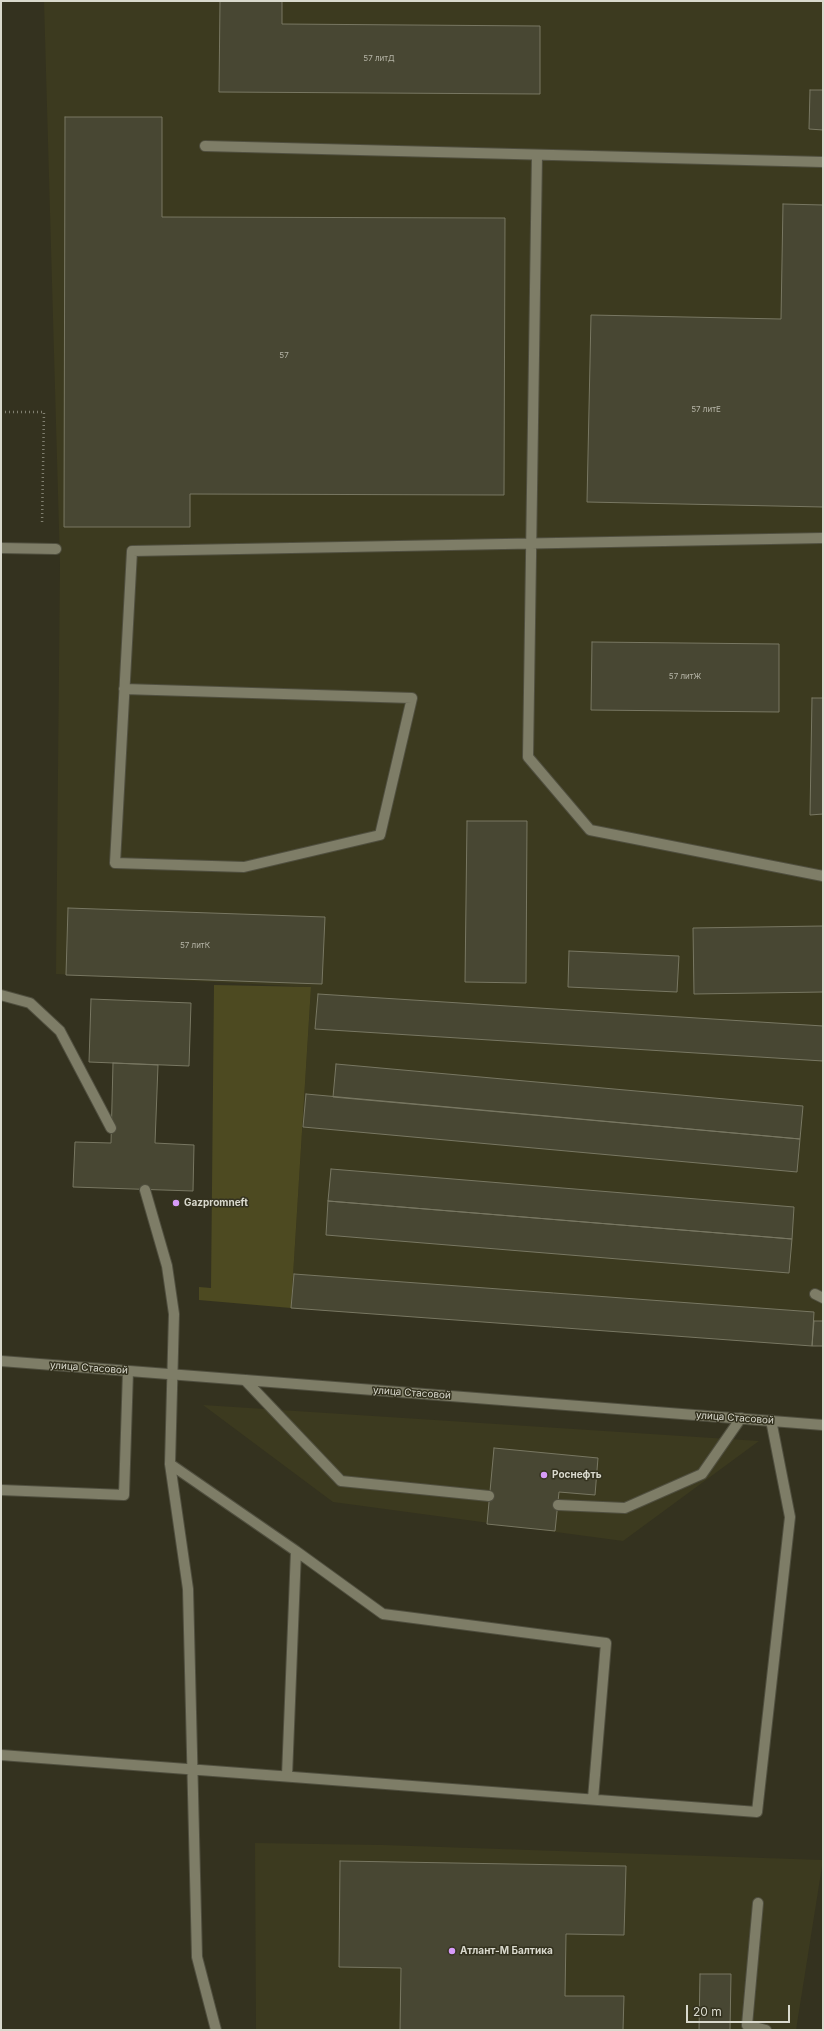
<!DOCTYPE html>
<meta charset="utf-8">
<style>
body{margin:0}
#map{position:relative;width:824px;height:2031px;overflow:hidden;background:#34321f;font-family:Inter,sans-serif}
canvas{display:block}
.frame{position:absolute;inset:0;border:2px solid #d9d9cd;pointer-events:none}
.scale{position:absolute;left:686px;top:2005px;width:104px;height:18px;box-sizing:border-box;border:2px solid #d9d9cd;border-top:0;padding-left:5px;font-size:12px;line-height:14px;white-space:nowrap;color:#d9d9cd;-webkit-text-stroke:3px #34321f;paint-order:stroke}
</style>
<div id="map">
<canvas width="824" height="2031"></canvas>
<div class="frame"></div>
<div class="scale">20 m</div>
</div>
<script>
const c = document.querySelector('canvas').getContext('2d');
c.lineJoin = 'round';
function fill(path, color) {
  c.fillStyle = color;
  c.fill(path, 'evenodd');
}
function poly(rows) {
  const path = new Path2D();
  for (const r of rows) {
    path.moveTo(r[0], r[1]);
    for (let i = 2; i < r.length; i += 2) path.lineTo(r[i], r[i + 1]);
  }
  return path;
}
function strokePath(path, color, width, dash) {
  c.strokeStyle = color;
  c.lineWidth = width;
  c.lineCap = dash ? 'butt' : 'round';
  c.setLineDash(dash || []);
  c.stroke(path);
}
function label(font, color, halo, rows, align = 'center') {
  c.font = font + ' Inter,sans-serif';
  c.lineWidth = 3;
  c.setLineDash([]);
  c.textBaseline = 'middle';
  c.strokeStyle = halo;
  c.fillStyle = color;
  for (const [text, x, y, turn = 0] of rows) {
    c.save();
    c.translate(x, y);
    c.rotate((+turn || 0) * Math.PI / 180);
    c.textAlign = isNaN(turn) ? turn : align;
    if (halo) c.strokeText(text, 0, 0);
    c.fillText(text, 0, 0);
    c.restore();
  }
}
fill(poly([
 [44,1,823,1,823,1346,291,1308,311,987,56,974,60,564],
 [203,1405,759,1441,623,1541,333,1502],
 [255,1843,383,1845,823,1860,796,2030,256,2030]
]), '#3c3a1f');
fill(poly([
 [214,985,311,987,291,1308,199,1300,199,1287,211,1288]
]), '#4d4a21');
const building = poly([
 [220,1,282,1,282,24,540,26,540,94,219,92,220,1],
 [810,90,823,90,823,130,809,129,810,90],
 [65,117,162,117,162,217,505,218,504,495,190,494,190,527,64,527,65,117],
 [783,204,823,205,823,507,587,502,591,315,781,319,783,204],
 [592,642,779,644,779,712,591,710,592,642],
 [812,698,823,698,823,814,810,815,812,698],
 [467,821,527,821,526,983,465,982,467,821],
 [68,908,325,917,322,984,66,975,68,908],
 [823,926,823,992,694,994,693,928,823,926],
 [569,951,679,956,677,992,568,987,569,951],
 [318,994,823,1026,823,1061,315,1029,318,994],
 [91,999,191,1003,189,1066,89,1062,91,999],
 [113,1063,158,1065,155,1143,194,1145,193,1191,73,1187,75,1142,111,1143,113,1063],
 [336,1064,803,1106,800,1139,333,1097,336,1064],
 [306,1094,800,1139,797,1172,303,1127,306,1094],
 [331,1169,794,1207,792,1239,328,1201,331,1169],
 [328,1201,792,1239,789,1273,326,1235,328,1201],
 [294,1274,814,1312,812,1346,291,1308,294,1274],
 [814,1321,823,1321,823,1346,812,1346,814,1321],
 [494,1448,598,1458,595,1495,559,1492,555,1531,487,1524,494,1448],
 [340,1861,626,1866,624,1935,566,1934,565,1996,624,1996,623,2030,400,2030,401,1968,339,1967,340,1861],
 [700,1974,731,1974,730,2030,699,2030,700,1974]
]);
fill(building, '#484733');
strokePath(building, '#787762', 1);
const service = poly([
 [205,146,823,162],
 [537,155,528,757,590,830,823,876],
 [1,548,56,549],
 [124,689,412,698,380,835,244,867,115,863,132,551,823,538],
 [1,995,30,1003,60,1031,111,1128],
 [145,1190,167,1266,174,1314,170,1464,296,1551,383,1614,606,1643,593,1799],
 [815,1294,823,1298],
 [245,1380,341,1481,489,1496],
 [170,1464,188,1589,197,1957,216,2030],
 [1,1490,124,1495,128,1371],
 [558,1505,625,1508,702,1474,741,1418],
 [1,1755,757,1812,790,1517,771,1420],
 [287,1776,296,1551],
 [758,1903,747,2025,766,2030]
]);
const minor = poly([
 [1,1361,823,1425]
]);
strokePath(service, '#504f3f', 12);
strokePath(minor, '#504f3f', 12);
strokePath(poly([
 [1,412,44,412,42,525]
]), '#807f6f', 2.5, [1, 3]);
strokePath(service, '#7e7d67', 10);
strokePath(minor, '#7e7d67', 10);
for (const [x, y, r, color] of [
 [176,1203,4,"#d79bf9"],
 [544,1475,4,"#d79bf9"],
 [452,1951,4,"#d79bf9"]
]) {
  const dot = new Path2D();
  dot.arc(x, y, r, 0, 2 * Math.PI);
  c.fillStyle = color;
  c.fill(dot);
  strokePath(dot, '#34321f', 1.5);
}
label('8px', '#b5b4a6', null, [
 ["57 литД",379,59],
 ["57",284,356],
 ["57 литЕ",706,410],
 ["57 литЖ",685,677],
 ["57 литК",195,946]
]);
label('bold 10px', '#d9d9cd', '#34321f', [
 ["Gazpromneft",184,1203],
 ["Роснефть",552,1475],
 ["Атлант-М Балтика",460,1951]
], 'left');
label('10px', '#d9d9cd', '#34321f', [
 ["улица Стасовой",89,1368,4],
 ["улица Стасовой",412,1393,4],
 ["улица Стасовой",735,1418,4]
]);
</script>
